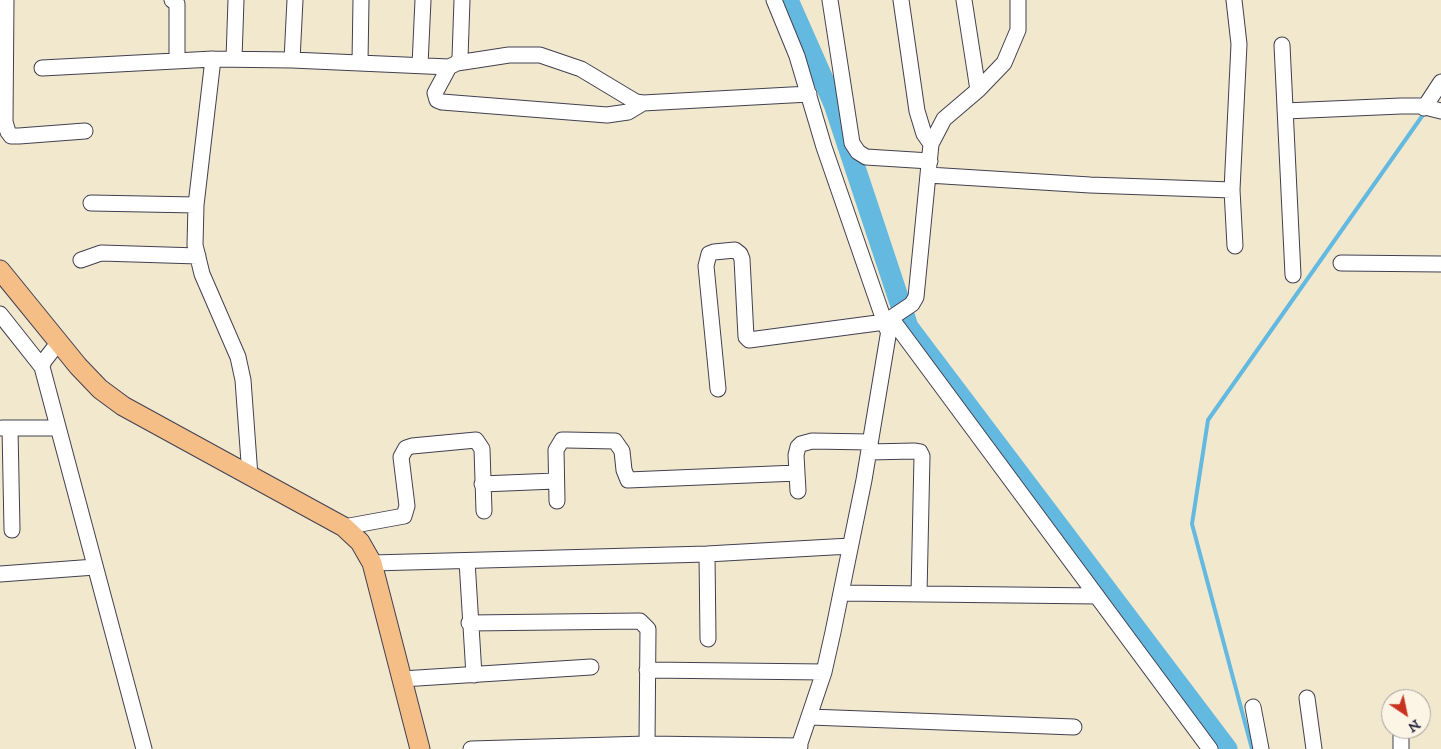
<!DOCTYPE html>
<style>
body{margin:0}
#map{position:relative;width:1441px;height:749px;overflow:hidden;background:#f2e8cd;font-family:"IM FELL DW Pica",serif}
canvas{display:block}
.north{position:absolute;left:1381px;top:689px;width:50px;height:50px;box-sizing:border-box;background:#fcf5e5;border:1px solid #a5a1a1;border-radius:50%;rotate:146deg;font-size:14px;font-weight:700;line-height:20px;text-align:center;color:#22223b}
.north::after{content:'';display:block;margin:auto;width:18px;height:22px;background:#c8321e;clip-path:polygon(50% 0,100% 100%,50% 72%,0 100%)}
</style>
<div id="map">
<canvas width="1441" height="749"></canvas>
<div class="north">N</div>
</div>
<script>
const c = document.querySelector('canvas').getContext('2d');
c.lineJoin = 'round';
function poly(rows) {
  const path = new Path2D();
  for (const r of rows) {
    path.moveTo(r[0], r[1]);
    for (let i = 2; i < r.length; i += 2) path.lineTo(r[i], r[i + 1]);
  }
  return path;
}
function strokePath(path, color, width, dash) {
  c.strokeStyle = color;
  c.lineWidth = width;
  c.lineCap = dash ? 'butt' : 'round';
  c.setLineDash(dash || []);
  c.stroke(path);
}
strokePath(poly([
 [1252,749,1192,524,1208,420,1425,112]
]), '#64b9e0', 4);
strokePath(poly([
 [788,0,834,104,908,327,1227,749]
]), '#64b9e0', 21);
const minor = poly([
 [6,0,5,122,8,132,11,136,19,136,85,131],
 [172,0,177,4,177,61],
 [774,0,797,56,824,147,887,329],
 [830,0,852,143,858,152,866,157,930,161],
 [901,0,917,111,924,134,931,144],
 [964,0,978,90],
 [1234,0,1239,44,1232,190,1235,246],
 [1282,45,1293,275],
 [213,59,196,205,195,245,202,274,238,357,243,380,250,476],
 [234,59,236,0],
 [292,60,295,0],
 [360,62,361,0],
 [457,63,509,55,540,55,581,69,636,102,643,103,809,94],
 [420,65,423,0],
 [449,67,435,93,437,100,442,102,607,115,628,112,643,103],
 [42,68,213,59,292,60,449,67,457,63,460,58,462,0],
 [1424,108,1441,82],
 [1285,111,1401,106,1421,106,1441,111],
 [928,175,1090,185,1232,190],
 [91,203,196,205],
 [81,260,101,253,198,256],
 [1341,263,1441,264],
 [0,314,42,367],
 [891,318,1210,749],
 [58,343,44,361,42,367,144,749],
 [718,389,706,266,709,254,714,252,735,250,740,254,742,259,746,337,749,340,885,322],
 [2,428,58,428],
 [10,428,12,530],
 [869,452,914,451,920,452,922,456,919,594],
 [482,484,555,481],
 [798,491,796,455,798,447,801,444,812,441,870,442],
 [557,501,556,450,562,440,567,440,615,441,622,451,624,470,628,480,797,473],
 [344,527,404,516,407,506,401,457,406,448,412,446,476,440,482,449,484,511],
 [707,554,708,639],
 [467,561,474,675],
 [372,563,707,554,850,546],
 [0,574,95,567],
 [841,593,1097,596],
 [469,623,640,621,648,629,647,744],
 [647,670,824,672],
 [402,679,591,667],
 [1307,698,1314,749],
 [1253,707,1261,749],
 [810,717,1074,727],
 [471,749,647,744,800,746],
 [798,749,824,672,833,632,864,480,891,318,912,304,916,297,931,144,944,119,978,90,1004,63,1018,30,1018,0],
 [1401,749,1401,729]
]);
const major = poly([
 [0,270,78,366,100,389,123,406,344,527,360,542,372,563,420,749]
]);
strokePath(minor, '#414051', 17);
strokePath(major, '#414051', 21);
strokePath(minor, '#fff', 15);
strokePath(major, '#f6be87', 19);
</script>
